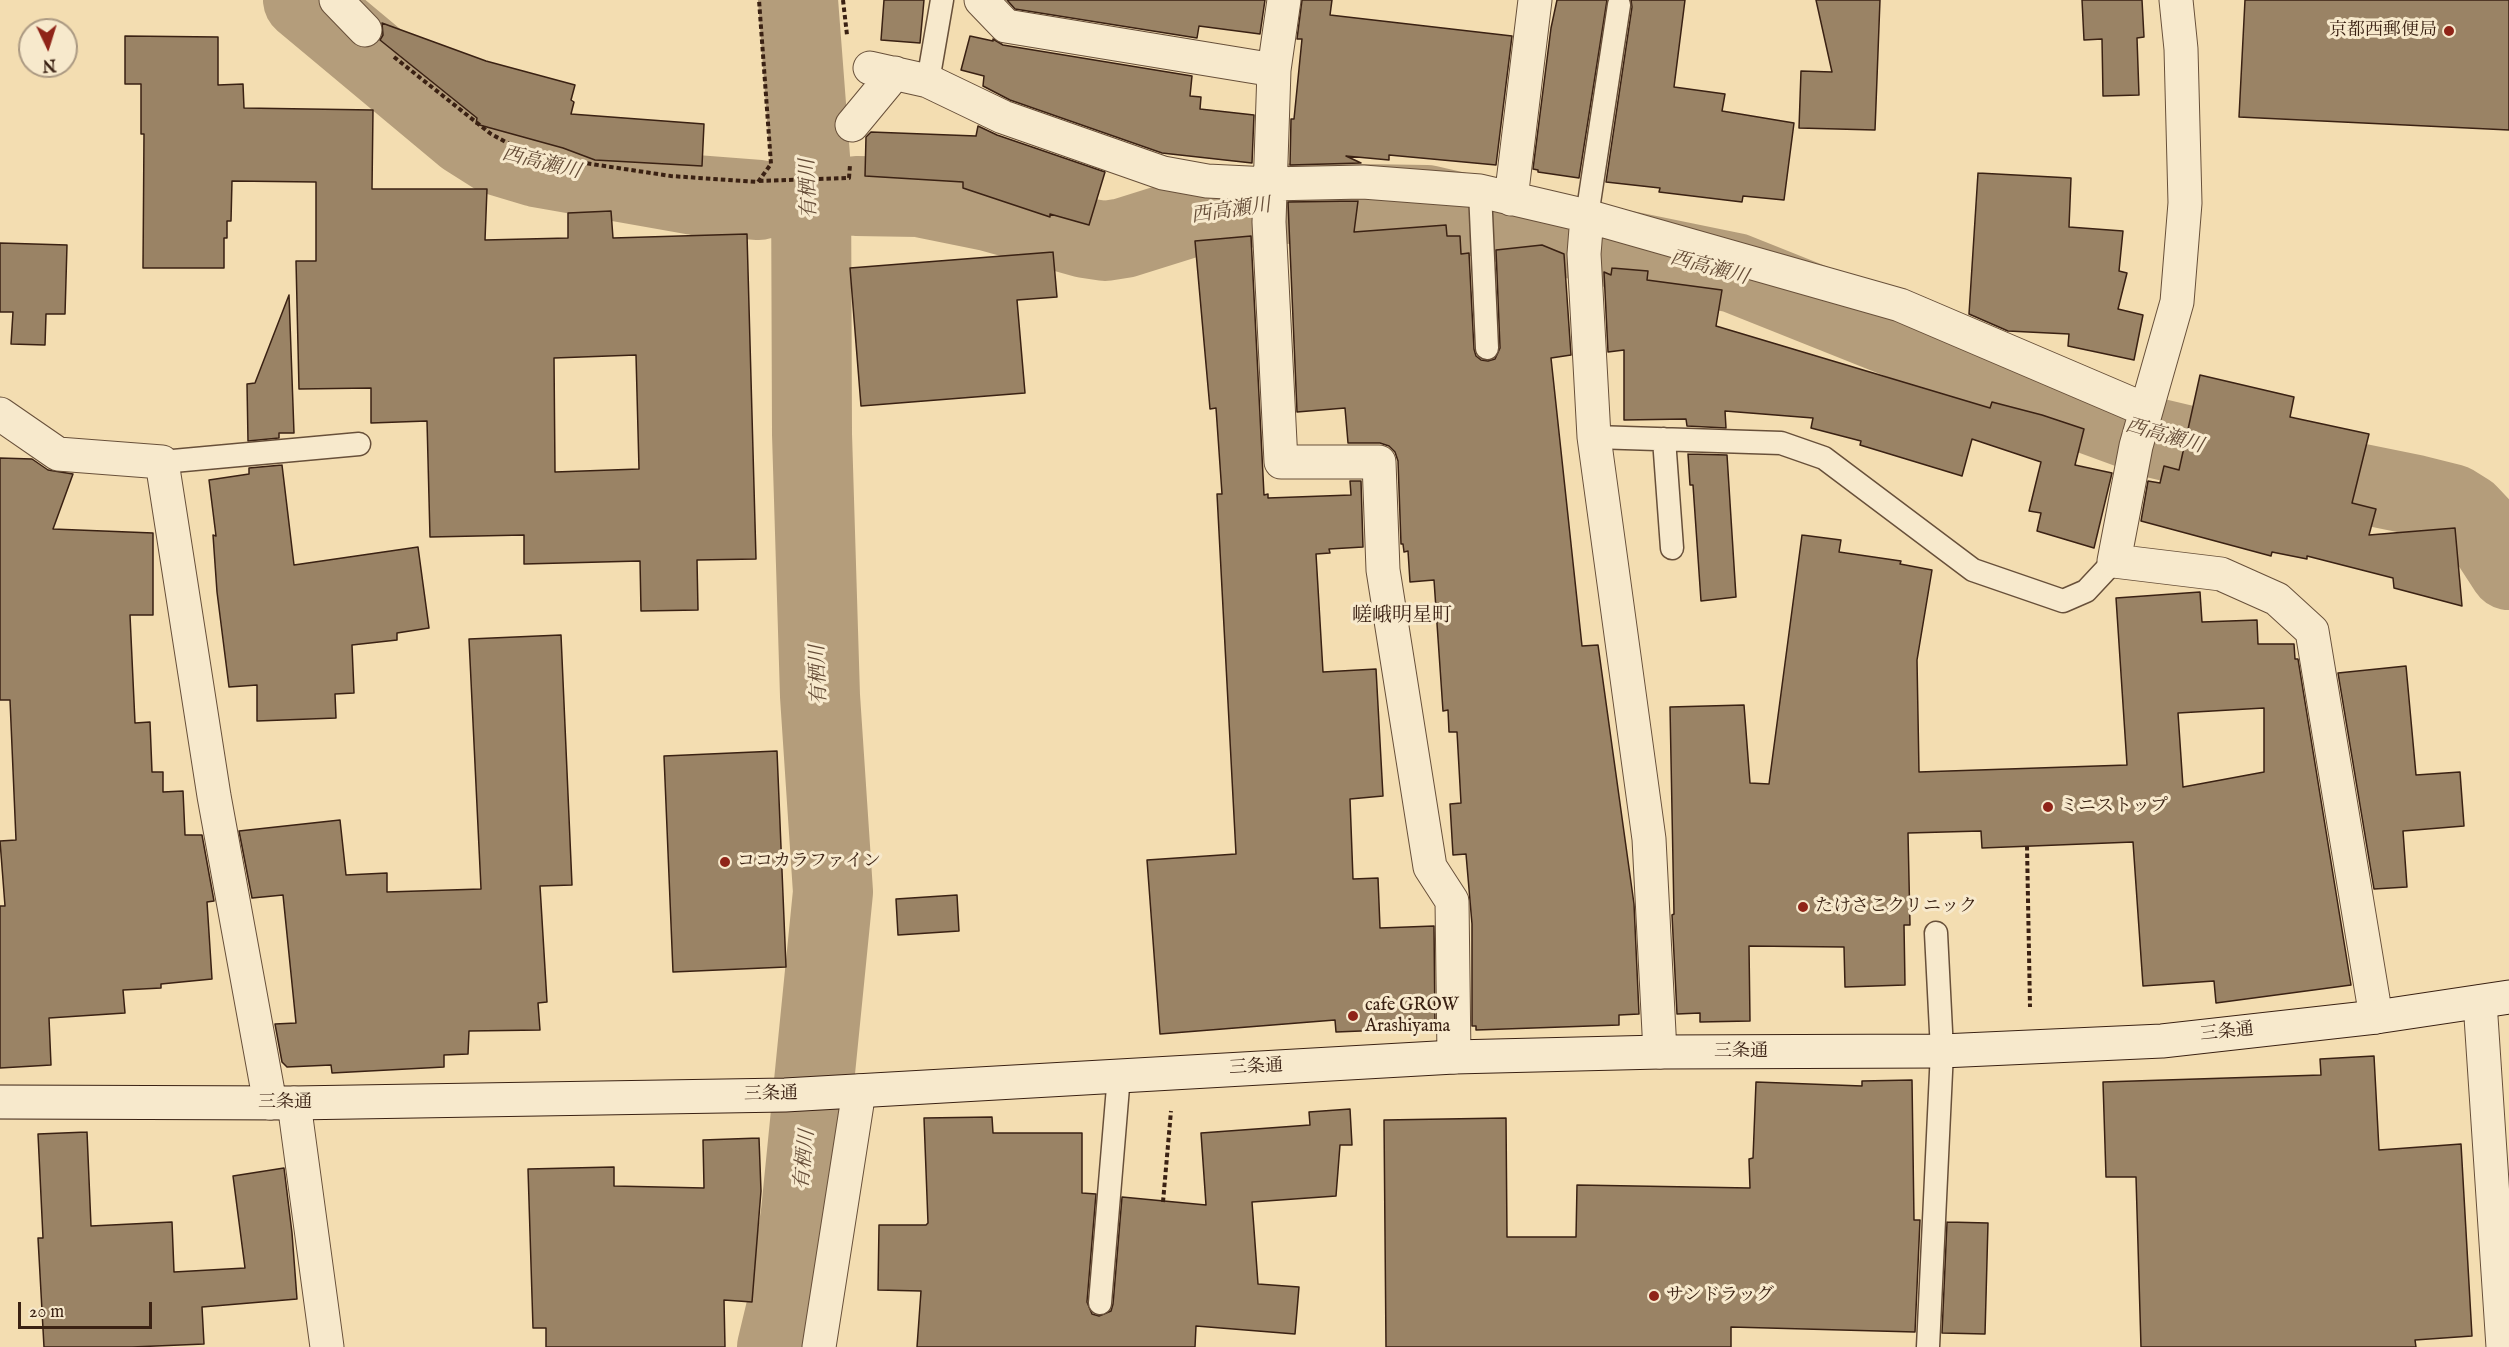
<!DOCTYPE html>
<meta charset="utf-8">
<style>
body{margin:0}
#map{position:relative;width:2509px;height:1347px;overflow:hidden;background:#f3ddb1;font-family:"IM FELL English",serif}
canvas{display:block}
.north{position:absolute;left:18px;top:18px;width:60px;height:60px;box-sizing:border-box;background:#f7e9cc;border:2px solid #ab9982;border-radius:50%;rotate:176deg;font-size:16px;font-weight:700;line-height:24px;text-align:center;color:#3a2113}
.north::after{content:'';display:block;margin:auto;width:21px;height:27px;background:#8f2418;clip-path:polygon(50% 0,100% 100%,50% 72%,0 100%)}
.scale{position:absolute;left:18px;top:1302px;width:134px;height:27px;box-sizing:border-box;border:3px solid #3a2113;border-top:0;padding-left:8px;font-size:18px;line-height:21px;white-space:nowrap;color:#3a2113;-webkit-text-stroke:4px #f7e9cc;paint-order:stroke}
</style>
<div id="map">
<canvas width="2509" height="1347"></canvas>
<div class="north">N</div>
<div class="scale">20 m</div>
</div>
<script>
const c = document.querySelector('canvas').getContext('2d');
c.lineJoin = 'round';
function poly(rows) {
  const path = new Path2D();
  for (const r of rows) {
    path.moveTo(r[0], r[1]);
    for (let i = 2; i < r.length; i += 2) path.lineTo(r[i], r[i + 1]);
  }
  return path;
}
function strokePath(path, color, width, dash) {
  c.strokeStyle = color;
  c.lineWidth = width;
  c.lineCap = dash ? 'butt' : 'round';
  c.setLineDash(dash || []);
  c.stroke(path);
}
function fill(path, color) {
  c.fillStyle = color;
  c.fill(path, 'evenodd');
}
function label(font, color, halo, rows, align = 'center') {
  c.font = font + ' "IM FELL English","Noto Serif JP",serif';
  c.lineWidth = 6;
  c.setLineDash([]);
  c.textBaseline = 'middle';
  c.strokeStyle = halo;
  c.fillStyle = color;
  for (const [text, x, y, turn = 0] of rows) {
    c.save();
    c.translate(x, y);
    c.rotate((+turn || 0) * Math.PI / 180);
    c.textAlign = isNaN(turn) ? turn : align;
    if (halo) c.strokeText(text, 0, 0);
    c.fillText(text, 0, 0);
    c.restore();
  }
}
strokePath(poly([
 [303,0,466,136,496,155,536,167,633,184,694,195,759,200],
 [856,196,919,197,988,211,1085,238,1105,241,1124,238,1207,212,1295,203,1427,205,1618,249,1735,273,2073,408,2155,438,2273,466,2416,495,2452,504,2468,514,2483,530,2509,570],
 [777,1347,789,1297,801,1212,833,892,820,696,812,434,811,170,798,0]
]), '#b49d7b', 80);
const building = poly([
 [884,0,924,0,920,43,881,40,884,0],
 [1007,0,1265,0,1260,34,1199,26,1197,38,1015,9,1007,0],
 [1302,0,1332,0,1330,15,1512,36,1496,165,1389,155,1389,160,1346,156,1361,163,1290,165,1291,119,1294,119,1302,39,1297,39,1302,0],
 [1557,0,1607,0,1579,178,1538,172,1538,170,1533,169,1551,28,1557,0],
 [1631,0,1685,0,1674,87,1725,94,1722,111,1794,123,1784,200,1743,196,1742,202,1659,192,1660,188,1606,182,1632,7,1631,0],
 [1816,0,1880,0,1875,130,1799,128,1801,71,1832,72,1816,0],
 [2082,0,2142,0,2144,37,2137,38,2139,95,2103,96,2102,39,2084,40,2082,0],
 [2245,0,2509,0,2509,130,2239,117,2245,0],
 [382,23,486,61,575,85,571,100,574,102,571,114,704,124,702,166,595,160,563,148,476,124,477,118,380,40,383,35,382,23],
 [125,36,218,37,218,85,243,84,244,108,373,110,372,189,487,189,485,240,568,238,568,213,611,211,613,238,747,234,756,559,697,560,698,610,641,611,640,561,524,564,524,535,430,537,427,421,371,423,371,388,299,389,296,261,316,261,316,182,232,181,231,221,227,221,227,238,224,238,224,268,143,268,144,134,141,134,141,84,125,84,125,36],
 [636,355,639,469,555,472,554,358,636,355],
 [970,36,993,41,993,39,1003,45,1192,76,1190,96,1201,97,1200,109,1254,115,1252,163,1162,153,1010,100,983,86,984,76,961,70,970,36],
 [978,126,997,135,1105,172,1089,225,1050,214,1050,217,963,188,963,182,865,176,866,137,871,132,976,136,978,126],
 [1978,173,2071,178,2069,227,2123,231,2119,271,2127,273,2118,309,2143,315,2134,360,2068,346,2069,334,2008,331,1969,314,1978,173],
 [1358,201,1354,232,1446,225,1447,236,1460,236,1461,254,1469,253,1474,349,1476,356,1481,360,1488,361,1495,359,1500,348,1496,250,1542,245,1564,254,1571,355,1551,358,1582,646,1598,645,1634,904,1639,1014,1619,1015,1619,1025,1476,1030,1476,1026,1472,1026,1472,924,1466,854,1453,855,1450,804,1461,803,1457,732,1449,732,1448,710,1443,711,1434,580,1410,582,1408,551,1404,552,1403,544,1401,544,1398,461,1395,452,1389,446,1380,443,1348,443,1345,408,1297,412,1288,202,1358,201],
 [1251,236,1264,495,1268,494,1268,498,1351,495,1350,481,1361,481,1363,547,1329,549,1330,553,1316,554,1323,672,1376,669,1383,796,1350,799,1353,879,1378,878,1380,928,1434,926,1435,1028,1336,1032,1335,1020,1160,1034,1147,860,1236,854,1217,494,1222,494,1216,408,1210,409,1195,241,1251,236],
 [0,243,67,245,65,314,46,314,45,345,11,344,13,312,0,312,0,243],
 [1053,252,1057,297,1017,300,1025,393,861,406,850,268,1053,252],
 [1612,268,1648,271,1647,280,1722,290,1716,326,1990,408,1992,402,2042,415,2084,429,2075,465,2112,473,2094,548,2037,531,2041,513,2029,511,2041,462,1972,439,1962,476,1860,445,1861,441,1811,428,1813,418,1725,411,1726,428,1687,426,1686,419,1624,420,1624,350,1608,352,1604,272,1611,275,1612,268],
 [289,295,294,433,279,433,279,438,248,441,247,384,255,383,289,295],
 [2200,375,2294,397,2290,417,2369,434,2352,503,2376,509,2369,535,2455,528,2462,606,2394,588,2393,578,2307,556,2307,559,2272,552,2271,556,2141,521,2148,481,2160,483,2164,466,2179,470,2200,375],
 [1688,454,1727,455,1736,597,1701,601,1693,485,1690,485,1688,454],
 [0,458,32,459,48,470,73,474,53,529,153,533,153,615,130,615,135,723,150,722,152,772,163,772,163,792,183,791,185,835,202,835,214,901,207,902,212,979,161,984,161,988,123,990,125,1013,49,1018,51,1065,0,1068,0,906,5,906,0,841,16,840,10,700,0,700,0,458],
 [282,465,294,565,418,547,429,628,397,633,397,640,352,645,354,693,335,694,336,718,257,721,257,685,229,687,217,592,213,535,216,536,209,480,249,474,249,468,282,465],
 [1802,535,1841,540,1839,552,1901,561,1900,564,1932,570,1917,660,1919,772,2127,765,2116,598,2200,592,2202,622,2257,620,2258,644,2294,644,2295,659,2298,659,2351,985,2216,1003,2214,981,2143,986,2133,842,1982,848,1981,831,1908,833,1910,925,1904,925,1905,985,1845,987,1844,947,1749,946,1750,1021,1700,1022,1700,1013,1677,1014,1672,915,1674,914,1670,707,1744,705,1750,783,1769,784,1802,535],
 [2264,708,2264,772,2183,787,2178,713,2264,708],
 [561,635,572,885,540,886,547,1002,538,1003,540,1030,469,1031,468,1054,444,1055,444,1067,332,1073,331,1065,287,1067,282,1062,275,1024,296,1023,283,895,252,898,239,831,340,820,346,875,387,873,387,892,481,889,469,639,561,635],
 [2406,666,2416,775,2460,772,2464,826,2403,831,2407,887,2374,889,2338,673,2406,666],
 [777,751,786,967,673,972,664,756,777,751],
 [957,895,959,931,898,935,896,899,957,895],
 [2374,1056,2379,1150,2461,1144,2472,1336,2415,1340,2416,1347,2141,1347,2136,1177,2106,1177,2103,1082,2321,1075,2320,1059,2374,1056],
 [1912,1080,1914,1220,1920,1220,1915,1332,1731,1327,1731,1347,1386,1347,1384,1120,1506,1118,1507,1237,1576,1237,1577,1185,1750,1188,1749,1159,1753,1158,1756,1082,1862,1086,1862,1081,1912,1080],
 [1350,1109,1352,1145,1340,1145,1336,1196,1252,1202,1258,1284,1299,1287,1295,1334,1196,1326,1195,1347,917,1347,921,1291,878,1290,879,1225,926,1225,928,1223,924,1118,992,1117,993,1133,1082,1133,1082,1193,1096,1194,1087,1302,1092,1314,1099,1316,1111,1311,1113,1304,1122,1197,1206,1205,1201,1133,1310,1125,1309,1112,1350,1109],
 [87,1132,91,1226,172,1222,174,1272,245,1268,233,1176,284,1168,292,1233,297,1299,202,1307,204,1344,132,1347,44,1347,38,1238,43,1238,38,1134,87,1132],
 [759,1138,761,1191,752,1302,724,1300,725,1347,546,1347,546,1328,533,1328,528,1169,614,1167,614,1186,704,1188,703,1140,759,1138],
 [1947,1222,1988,1223,1985,1334,1942,1333,1947,1222]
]);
fill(building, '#9a8365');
strokePath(building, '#3a2113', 1.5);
const lane = poly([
 [928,81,942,0],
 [1480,191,1487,348],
 [1587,216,1619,5],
 [1594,437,1781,443,1824,458,1973,570,2063,601,2086,591,2114,561],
 [1664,439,1672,548],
 [162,462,359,444],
 [1100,1303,1119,1075],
 [1928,1347,1942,1051,1936,933]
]);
const street = poly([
 [336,0,365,30],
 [981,0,1006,26,1274,70],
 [1284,0,1274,70,1269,222,1281,462,1379,462,1383,570,1430,867,1452,901,1454,1057],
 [2176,0,2181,49,2185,203,2177,302,2136,446,2114,561,2221,574,2277,599,2312,631,2376,1017],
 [870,68,928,81,1003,117,1163,173,1207,181,1269,184,1363,182,1480,191,1587,216,1900,305,2146,410],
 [852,125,895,73],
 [1511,199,1535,0],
 [1587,216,1584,254,1594,437,1649,839,1660,1052],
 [0,414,58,454,162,462,214,796,270,1103],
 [2480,1002,2503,1347],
 [294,1103,327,1347],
 [819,1347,859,1091]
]);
const secondary = poly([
 [0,1102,294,1103,785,1095,1454,1057,1660,1052,1942,1051,2162,1041,2376,1017,2509,997]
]);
strokePath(lane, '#68503a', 25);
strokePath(street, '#68503a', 35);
strokePath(secondary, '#3a2113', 35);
strokePath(poly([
 [843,0,847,35],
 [394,57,491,134,517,148,558,159,671,176,758,182,771,164,759,0],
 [759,181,849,178,850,165],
 [2027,846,2030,1007],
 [1163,1202,1171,1111]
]), '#3a2113', 4, [4.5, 3]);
strokePath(lane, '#f7e9cc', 22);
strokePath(street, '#f7e9cc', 33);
strokePath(secondary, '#f7e9cc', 33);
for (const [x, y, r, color] of [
 [2449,31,6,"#8f2418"],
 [2048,807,6,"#8f2418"],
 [725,862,6,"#8f2418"],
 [1803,907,6,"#8f2418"],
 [1353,1016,6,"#8f2418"],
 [1654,1296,6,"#8f2418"]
]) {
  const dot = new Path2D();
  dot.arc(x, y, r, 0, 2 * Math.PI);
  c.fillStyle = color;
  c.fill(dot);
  strokePath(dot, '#f7e9cc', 2);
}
label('18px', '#3a2113', '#f7e9cc', [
 ["京都西郵便局",2437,31,"right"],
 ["ミニストップ",2060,807],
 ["ココカラファイン",737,862],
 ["たけさこクリニック",1815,907],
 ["cafe GROW",1365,1006],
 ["Arashiyama",1365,1027],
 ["サンドラッグ",1666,1296]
], 'left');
label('18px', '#3a2113', '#f7e9cc', [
 ["三条通",2227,1033,-6],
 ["三条通",1741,1052],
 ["三条通",1256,1068,-3],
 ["三条通",771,1095,-1],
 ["三条通",285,1103]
]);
label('italic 20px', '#654c37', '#f7e9cc', [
 ["西高瀬川",541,164,14],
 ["有栖川",810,189,-92],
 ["西高瀬川",1231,212,-8],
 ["西高瀬川",1709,269,15],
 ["西高瀬川",2164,437,16],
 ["有栖川",820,675,-92],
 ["有栖川",806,1160,-84]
]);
label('20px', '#3a2113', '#f7e9cc', [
 ["嵯峨明星町",1402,617]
]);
</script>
